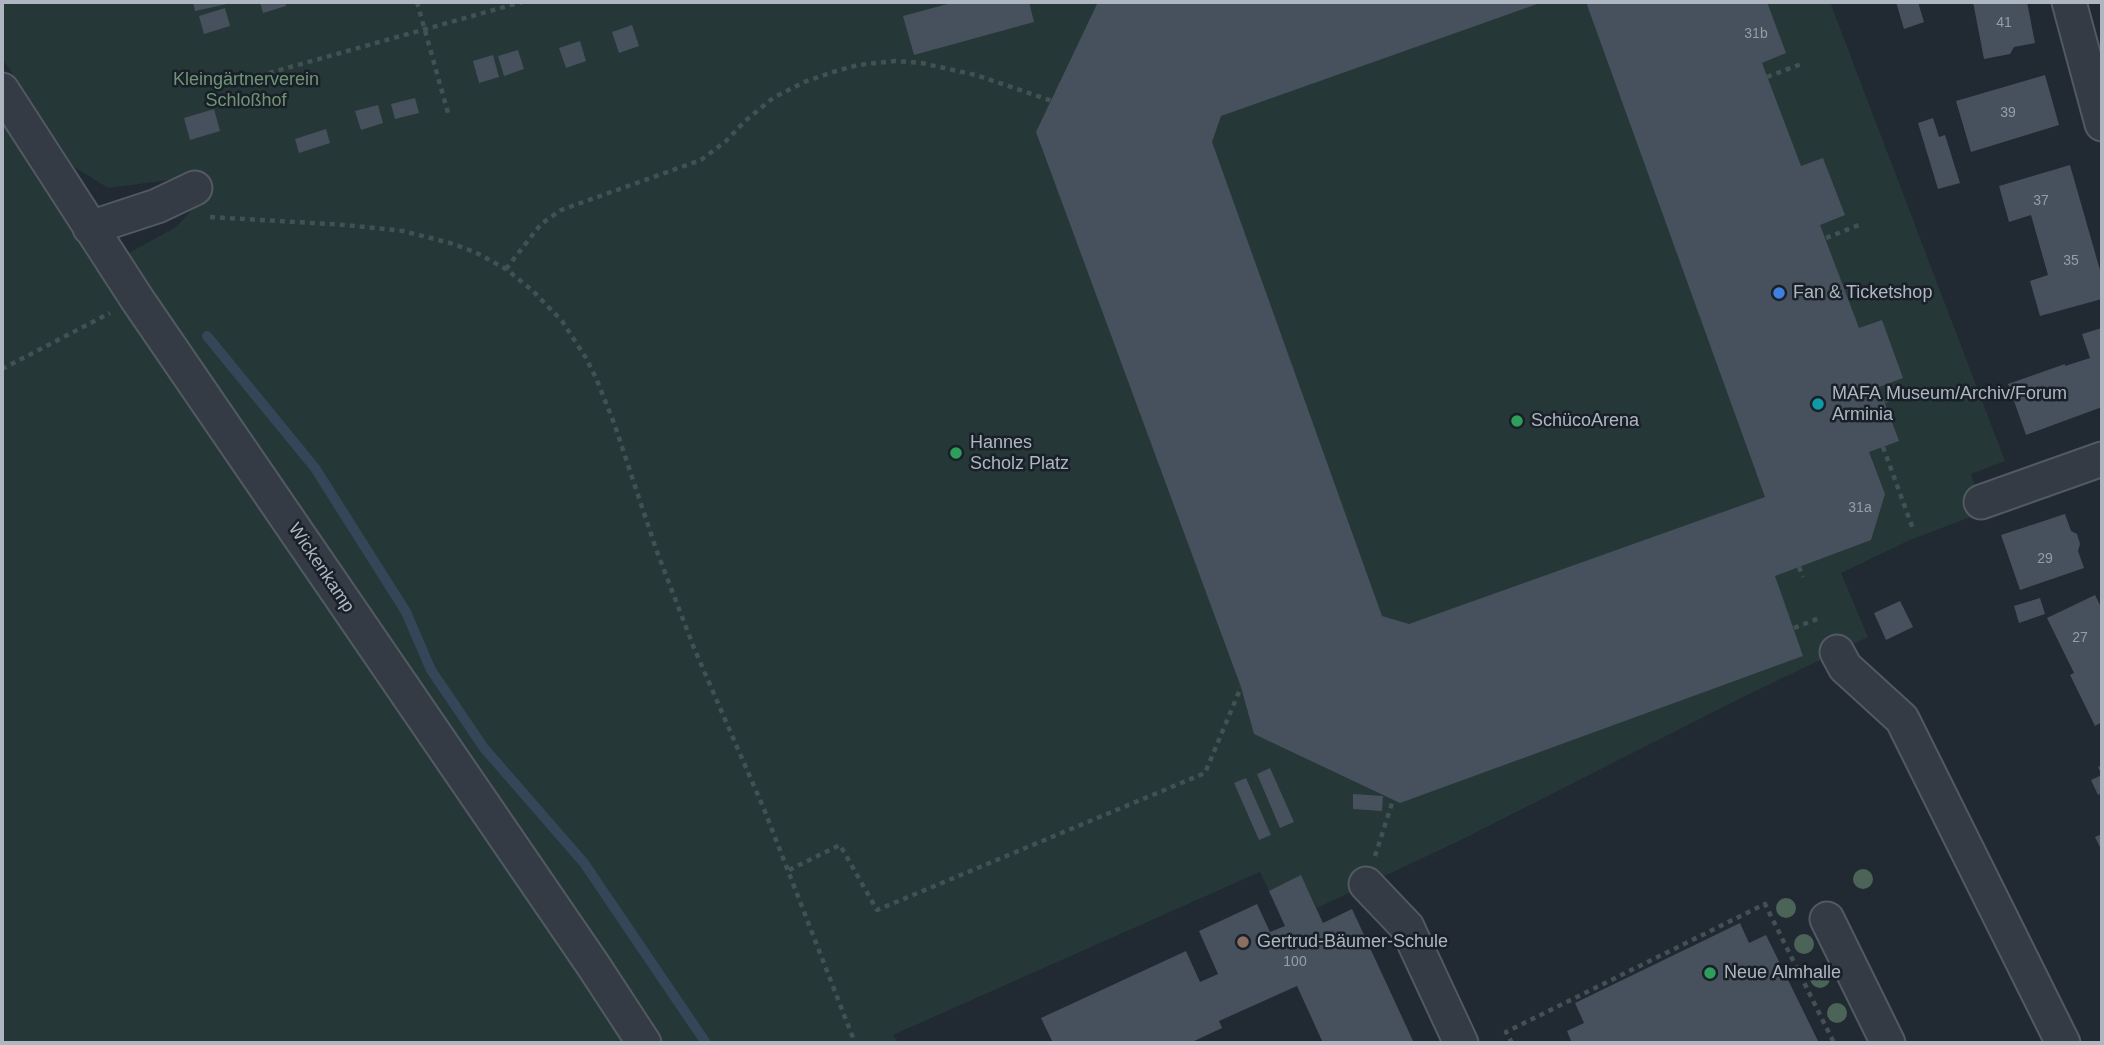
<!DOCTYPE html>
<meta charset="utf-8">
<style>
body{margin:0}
#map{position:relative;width:2104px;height:1045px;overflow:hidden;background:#212933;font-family:Helvetica,sans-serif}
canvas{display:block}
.frame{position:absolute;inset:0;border:4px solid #aeb6c1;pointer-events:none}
</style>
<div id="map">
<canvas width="2104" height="1045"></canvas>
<div class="frame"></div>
</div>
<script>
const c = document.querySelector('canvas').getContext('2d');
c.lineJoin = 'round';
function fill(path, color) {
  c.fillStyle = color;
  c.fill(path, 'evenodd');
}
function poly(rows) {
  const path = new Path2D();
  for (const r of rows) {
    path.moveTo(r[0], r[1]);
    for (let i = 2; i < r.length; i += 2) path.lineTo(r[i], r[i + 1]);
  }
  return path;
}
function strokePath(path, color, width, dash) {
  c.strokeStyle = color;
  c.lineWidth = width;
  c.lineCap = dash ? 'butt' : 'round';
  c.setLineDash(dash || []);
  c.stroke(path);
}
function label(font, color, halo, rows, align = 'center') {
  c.font = font + ' Helvetica,sans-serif';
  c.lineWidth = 5;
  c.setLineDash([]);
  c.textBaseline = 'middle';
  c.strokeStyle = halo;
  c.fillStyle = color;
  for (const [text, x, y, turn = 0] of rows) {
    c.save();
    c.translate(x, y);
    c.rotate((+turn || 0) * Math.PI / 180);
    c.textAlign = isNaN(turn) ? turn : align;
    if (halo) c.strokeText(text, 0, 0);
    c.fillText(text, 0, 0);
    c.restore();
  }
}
fill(poly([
 [2,2,1830,2,2005,461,1971,474,1984,512,1910,540,1841,573,1868,637,1739,699,1463,839,1317,908,1301,876,1269,891,1260,872,893,1035,899,1043,2,1043,2,116,98,270,176,227,205,196,185,178,108,188,74,167,2,58]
]), '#253736');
strokePath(poly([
 [207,336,315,468,406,612,431,670,484,748,584,863,706,1043]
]), '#354659', 10);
fill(poly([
 [193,2,226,2,227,4,195,11],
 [260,2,285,2,286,6,263,13],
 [955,2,1029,2,1034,22,914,55,903,16],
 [1098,2,1543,2,1221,116,1212,142,1382,616,1409,624,1765,497,1586,2,1741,2,1742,3,1767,2,1786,53,1762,63,1801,166,1823,158,1845,215,1820,225,1859,328,1882,320,1903,378,1879,387,1899,441,1869,452,1885,494,1871,540,1775,576,1803,656,1400,803,1254,734,1241,687,1036,132],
 [1896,2,1918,2,1924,22,1904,29],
 [1973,2,2027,2,2035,43,2014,47,2010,54,1984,59],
 [225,8,230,26,204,34,199,16],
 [632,25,639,46,619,53,612,32],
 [580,41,586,61,566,68,559,48],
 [518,50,524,69,504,76,498,56],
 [493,55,499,77,479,83,473,61],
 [2045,75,2059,125,1971,152,1956,101],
 [415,98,419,113,395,119,391,104],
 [378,105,383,123,361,130,355,111],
 [214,109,220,131,190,140,184,118],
 [1933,118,1939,137,1945,135,1960,183,1938,189,1918,123],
 [326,129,330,143,299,153,295,139],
 [2070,165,2102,277,2102,299,2040,316,2030,281,2048,275,2031,215,2009,222,1999,186],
 [2102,328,2102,407,2026,435,2008,384,2065,364,2065,366,2090,358,2082,334],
 [2065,514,2071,531,2077,534,2080,544,2078,551,2084,568,2020,590,2001,535],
 [2095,595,2102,609,2102,722,2095,726,2070,675,2074,673,2047,618],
 [2040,598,2045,614,2019,623,2014,606],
 [1900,601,1913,627,1886,640,1874,613],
 [2102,765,2102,793,2098,795,2091,780,2102,775,2098,767],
 [1270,768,1294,822,1280,828,1257,774],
 [1246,778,1271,835,1259,840,1234,783],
 [1353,794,1383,796,1382,811,1353,809],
 [2102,834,2102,851,2095,837],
 [1301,875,1323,923,1352,909,1414,1043,1323,1043,1297,986,1219,1021,1222,1028,1190,1043,1053,1043,1041,1018,1186,951,1200,982,1218,974,1199,931,1257,904,1270,932,1285,926,1269,891],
 [1740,923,1749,943,1766,935,1819,1043,1572,1043,1567,1031,1584,1023,1575,1003]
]), '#47515d');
const minor = poly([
 [2069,2,2102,124],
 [2,90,137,299,593,965,644,1043],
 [90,228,157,206,195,188],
 [1981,502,2102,459],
 [1837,652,1845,667,1902,719,2063,1043],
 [1366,884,1407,927,1461,1043],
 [1827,919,1888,1043]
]);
strokePath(minor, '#515962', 37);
strokePath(poly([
 [417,2,448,113],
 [269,73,522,2],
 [1767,77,1801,64],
 [210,217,346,225,403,231,450,243,475,252,506,269,533,291,562,321,586,358,596,378,614,423,656,549,694,648,764,809,855,1043],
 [1826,238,1859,225],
 [506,269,541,224,561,210,701,160,726,141,745,121,773,98,804,82,833,72,858,65,895,61,921,63,976,75,1052,101],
 [2,369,110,313],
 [1885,401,1917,389],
 [1883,447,1913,529],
 [1799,567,1803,577],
 [1794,628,1822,617],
 [1375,856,1393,800],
 [789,870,840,845,877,910,1205,773,1241,687],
 [1512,1043,1506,1032,1765,904,1834,1043]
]), '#425254', 4.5, [5, 5]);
strokePath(minor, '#343b44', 33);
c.fillStyle = '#4c6458';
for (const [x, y] of [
 [1863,879],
 [1786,908],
 [1804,944],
 [1820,978],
 [1837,1013]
]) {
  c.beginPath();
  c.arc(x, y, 10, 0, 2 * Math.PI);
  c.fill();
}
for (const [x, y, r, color] of [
 [1779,293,7,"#3f7fe0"],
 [1818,404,7,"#0f9aa8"],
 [1517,421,7,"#2e9e5b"],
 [956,453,7,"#2e9e5b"],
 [1243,942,7,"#8d6e63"],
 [1710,973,7,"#2e9e5b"]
]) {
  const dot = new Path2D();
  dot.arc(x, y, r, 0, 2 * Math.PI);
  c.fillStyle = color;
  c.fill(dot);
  strokePath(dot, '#192028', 2.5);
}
label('14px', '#949da8', null, [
 ["41",2004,23],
 ["31b",1756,34],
 ["39",2008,113],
 ["37",2041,201],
 ["35",2071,261],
 ["31a",1860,508],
 ["29",2045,559],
 ["27",2080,638],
 ["100",1295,962]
]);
label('18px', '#709576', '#192028', [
 ["Kleingärtnerverein",246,80],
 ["Schloßhof",246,101]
]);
label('18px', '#aeb6c1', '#192028', [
 ["Fan & Ticketshop",1793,293],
 ["MAFA Museum/Archiv/Forum",1832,394],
 ["Arminia",1832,415],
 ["SchücoArena",1531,421],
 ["Hannes",970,443],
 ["Scholz Platz",970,464],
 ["Gertrud-Bäumer-Schule",1257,942],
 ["Neue Almhalle",1724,973]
], 'left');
label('18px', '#aeb6c1', '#192028', [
 ["Wickenkamp",321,568,56]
]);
</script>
